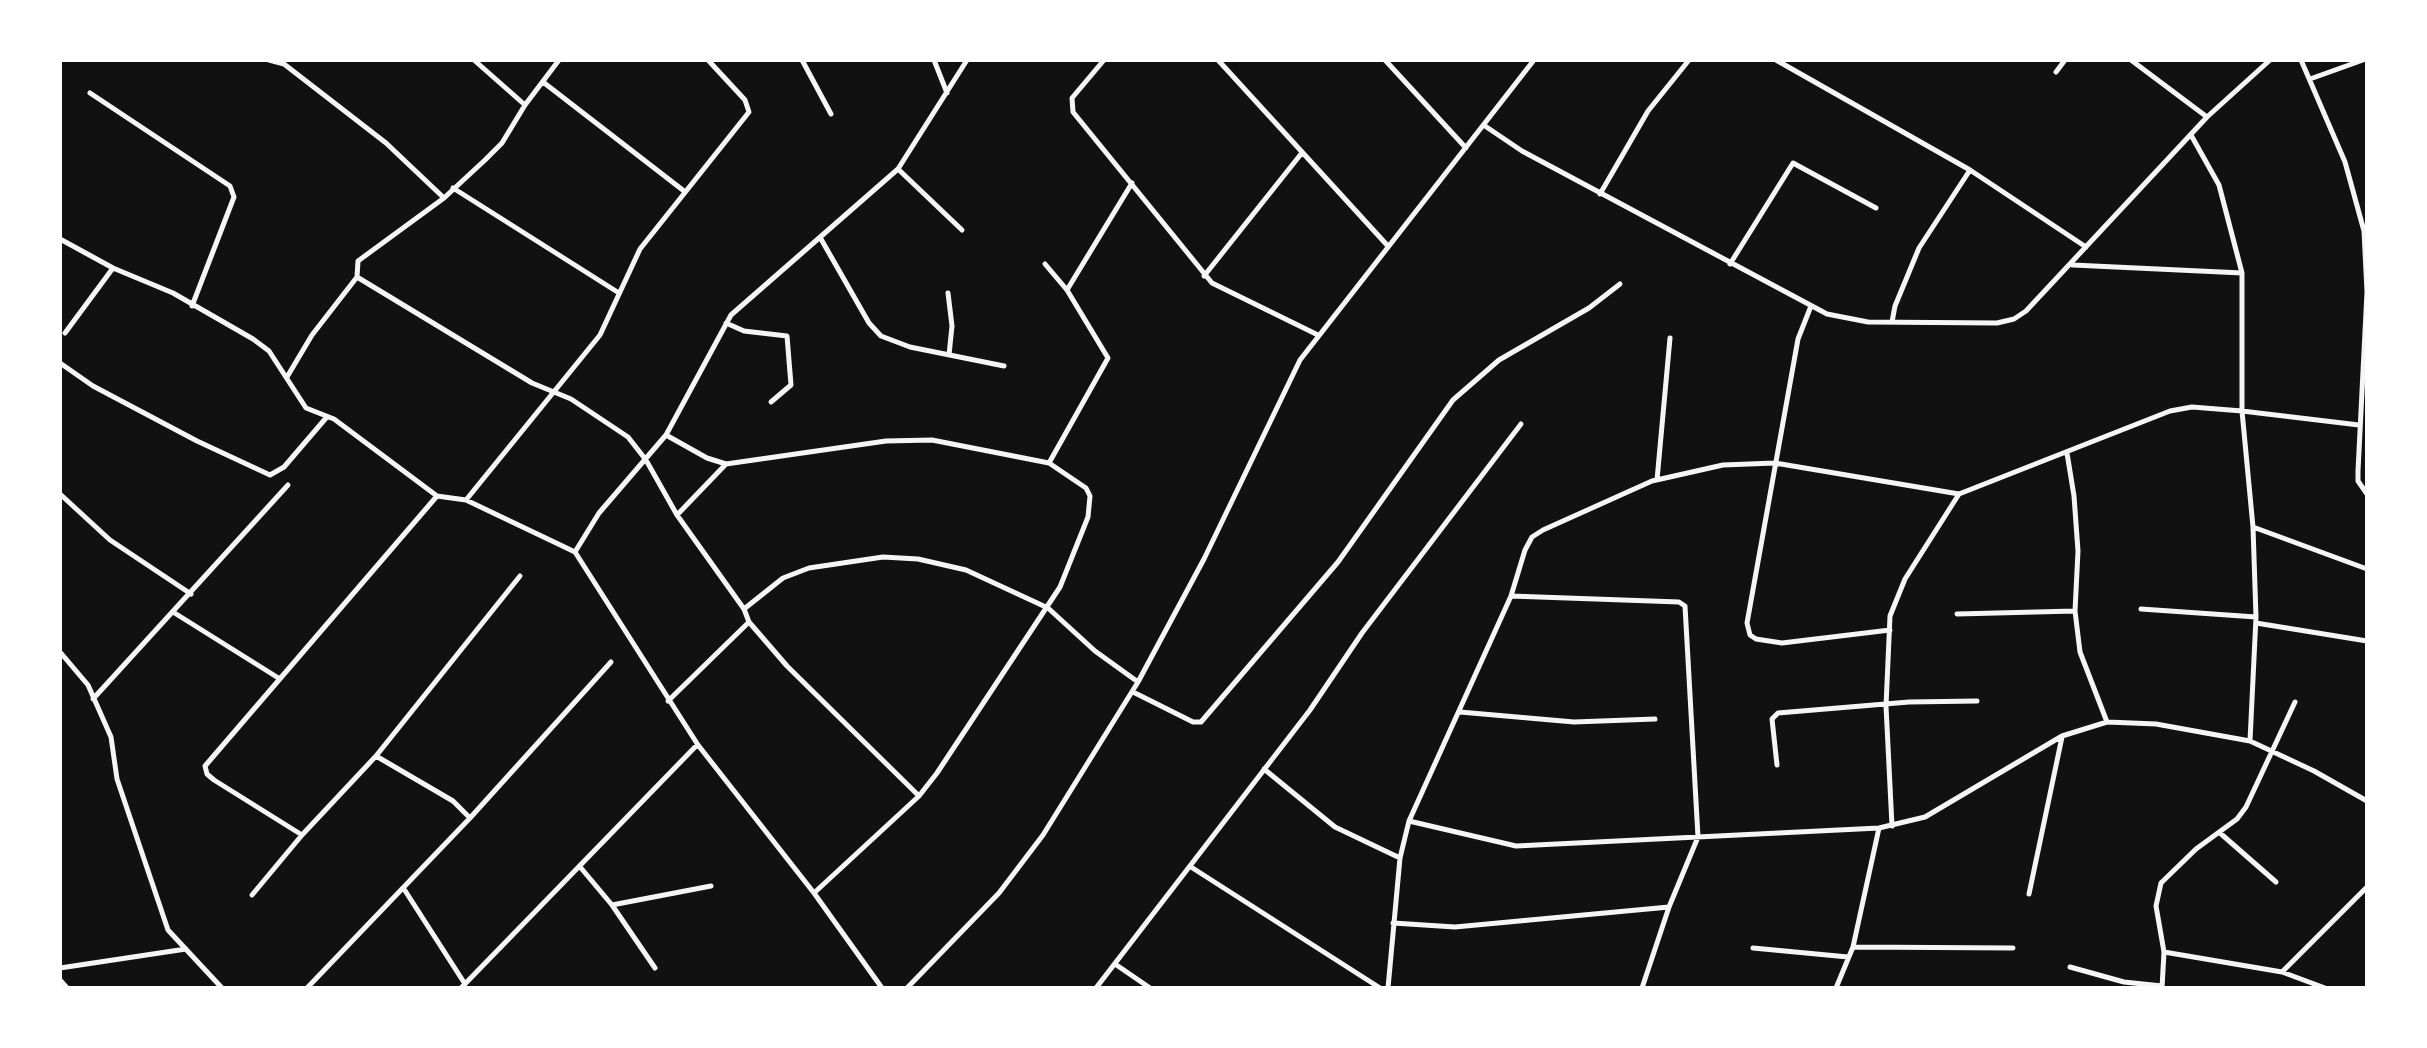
<!DOCTYPE html>
<style>
body{margin:0}
#map{position:relative;width:2427px;height:1048px;overflow:hidden;background:#111;font-family:Roboto,sans-serif}
canvas{display:block}
.frame{position:absolute;inset:0;border:62px solid #fff;pointer-events:none}
</style>
<div id="map">
<canvas width="2427" height="1048"></canvas>
<div class="frame"></div>
</div>
<script>
const c = document.querySelector('canvas').getContext('2d');
c.lineJoin = 'round';
function poly(rows) {
  const path = new Path2D();
  for (const r of rows) {
    path.moveTo(r[0], r[1]);
    for (let i = 2; i < r.length; i += 2) path.lineTo(r[i], r[i + 1]);
  }
  return path;
}
function strokePath(path, color, width, dash) {
  c.strokeStyle = color;
  c.lineWidth = width;
  c.lineCap = dash ? 'butt' : 'round';
  c.setLineDash(dash || []);
  c.stroke(path);
}
strokePath(poly([
 [269,60,284,64,386,143,444,198],
 [474,60,525,105],
 [802,60,831,114],
 [934,60,947,93],
 [1104,60,1072,98,1073,112,1212,283,1318,335],
 [1218,60,1387,245],
 [1385,60,1466,148],
 [1776,60,1970,170,2086,247],
 [2131,60,2207,117],
 [2301,60,2345,162,2364,231,2367,292,2358,471,2358,481,2367,494],
 [2056,72,2065,60],
 [2310,79,2363,60],
 [543,82,684,191],
 [90,93,230,186,234,197,192,306],
 [1485,126,1522,151,1827,314,1868,322,1997,323,2014,319,2026,311,2207,117,2270,60],
 [2191,135,2219,185,2242,273,2242,411,2253,527,2367,569],
 [898,169,962,230],
 [453,188,619,293],
 [1600,194,1648,111,1689,60],
 [60,239,113,268,173,293,253,339,269,351,306,408,334,419,437,496,466,500,575,552,698,745,814,893,882,988],
 [821,239,869,323,881,336,910,347,1004,366],
 [1045,264,1067,290,1108,358,1049,463],
 [1730,264,1793,163,1876,208],
 [2073,265,2242,273],
 [1204,276,1301,154],
 [357,277,532,383,571,399,628,437,646,460,677,515,744,609,749,622,787,666,919,796],
 [1067,290,1132,183],
 [948,293,952,326,949,355],
 [1811,306,1798,339,1747,623,1750,635,1756,639,1782,643,1890,630],
 [1892,322,1895,306,1919,248,1970,170],
 [726,323,744,331,787,336,791,385,771,402],
 [65,333,113,268],
 [60,363,93,386,197,441,270,475,284,467,326,418],
 [287,377,312,335,357,277,358,261,444,198,485,160,502,143,525,105,559,60],
 [666,435,707,458,726,464,886,441,932,440,1049,463,1086,488,1090,496,1088,517,1060,587,937,773,919,796,814,893],
 [2067,453,2074,496,2078,551,2075,611,2080,652,2107,722],
 [1657,480,1670,338],
 [60,494,110,540,191,594],
 [466,500,600,335,640,249,749,112,745,100,708,60],
 [677,515,726,464],
 [575,552,599,513,666,435,731,315,898,169,967,60],
 [1511,596,1679,602,1685,606,1698,837,1669,907,1642,988],
 [744,609,783,578,809,568,883,557,918,559,966,570,1048,608,1095,651,1138,682],
 [2141,609,2256,617],
 [173,612,280,679],
 [1957,614,2075,611],
 [2256,623,2367,641],
 [60,652,88,685,111,737,117,779,168,930,222,988],
 [1133,692,1193,722,1201,722,1338,562,1453,400,1499,360,1589,308,1620,284],
 [93,699,288,485],
 [668,701,749,622],
 [1460,712,1574,722,1655,719],
 [2250,741,2256,617,2253,527],
 [376,756,453,801,470,818],
 [1777,765,1772,719,1778,713,1909,702,1977,701],
 [1264,769,1335,827,1400,858],
 [1409,821,1516,846,1879,828,1925,817,2062,736,2107,722,2156,724,2250,741,2314,771,2367,801],
 [1892,826,1886,706,1890,616,1905,579,1959,494],
 [2220,833,2276,882],
 [302,835,214,780,207,774,205,766,437,496],
 [1191,867,1380,988],
 [581,868,612,905,655,968],
 [404,889,465,984],
 [2029,894,2062,737],
 [252,895,302,835,376,756,520,576],
 [612,905,711,886],
 [1393,923,1455,927,1669,907],
 [1853,947,2013,948],
 [1753,948,1848,957],
 [2164,952,2282,972,2325,988],
 [1115,964,1150,988],
 [2070,967,2124,982,2162,986],
 [60,968,186,949],
 [2283,971,2367,887],
 [60,980,67,988],
 [307,988,470,818,611,662],
 [461,988,697,745],
 [907,988,999,893,1043,835,1138,682,1204,559,1300,360,1534,60],
 [1096,988,1310,710,1362,633,1521,424],
 [1388,988,1400,858,1409,821,1511,596,1525,550,1532,537,1543,530,1652,481,1723,465,1775,463,1959,494,2170,411,2192,407,2242,411,2359,425],
 [1836,988,1853,947,1879,828],
 [2162,988,2164,952,2156,906,2161,883,2196,849,2237,819,2246,807,2295,702]
]), '#f5f5f5', 5);
</script>
